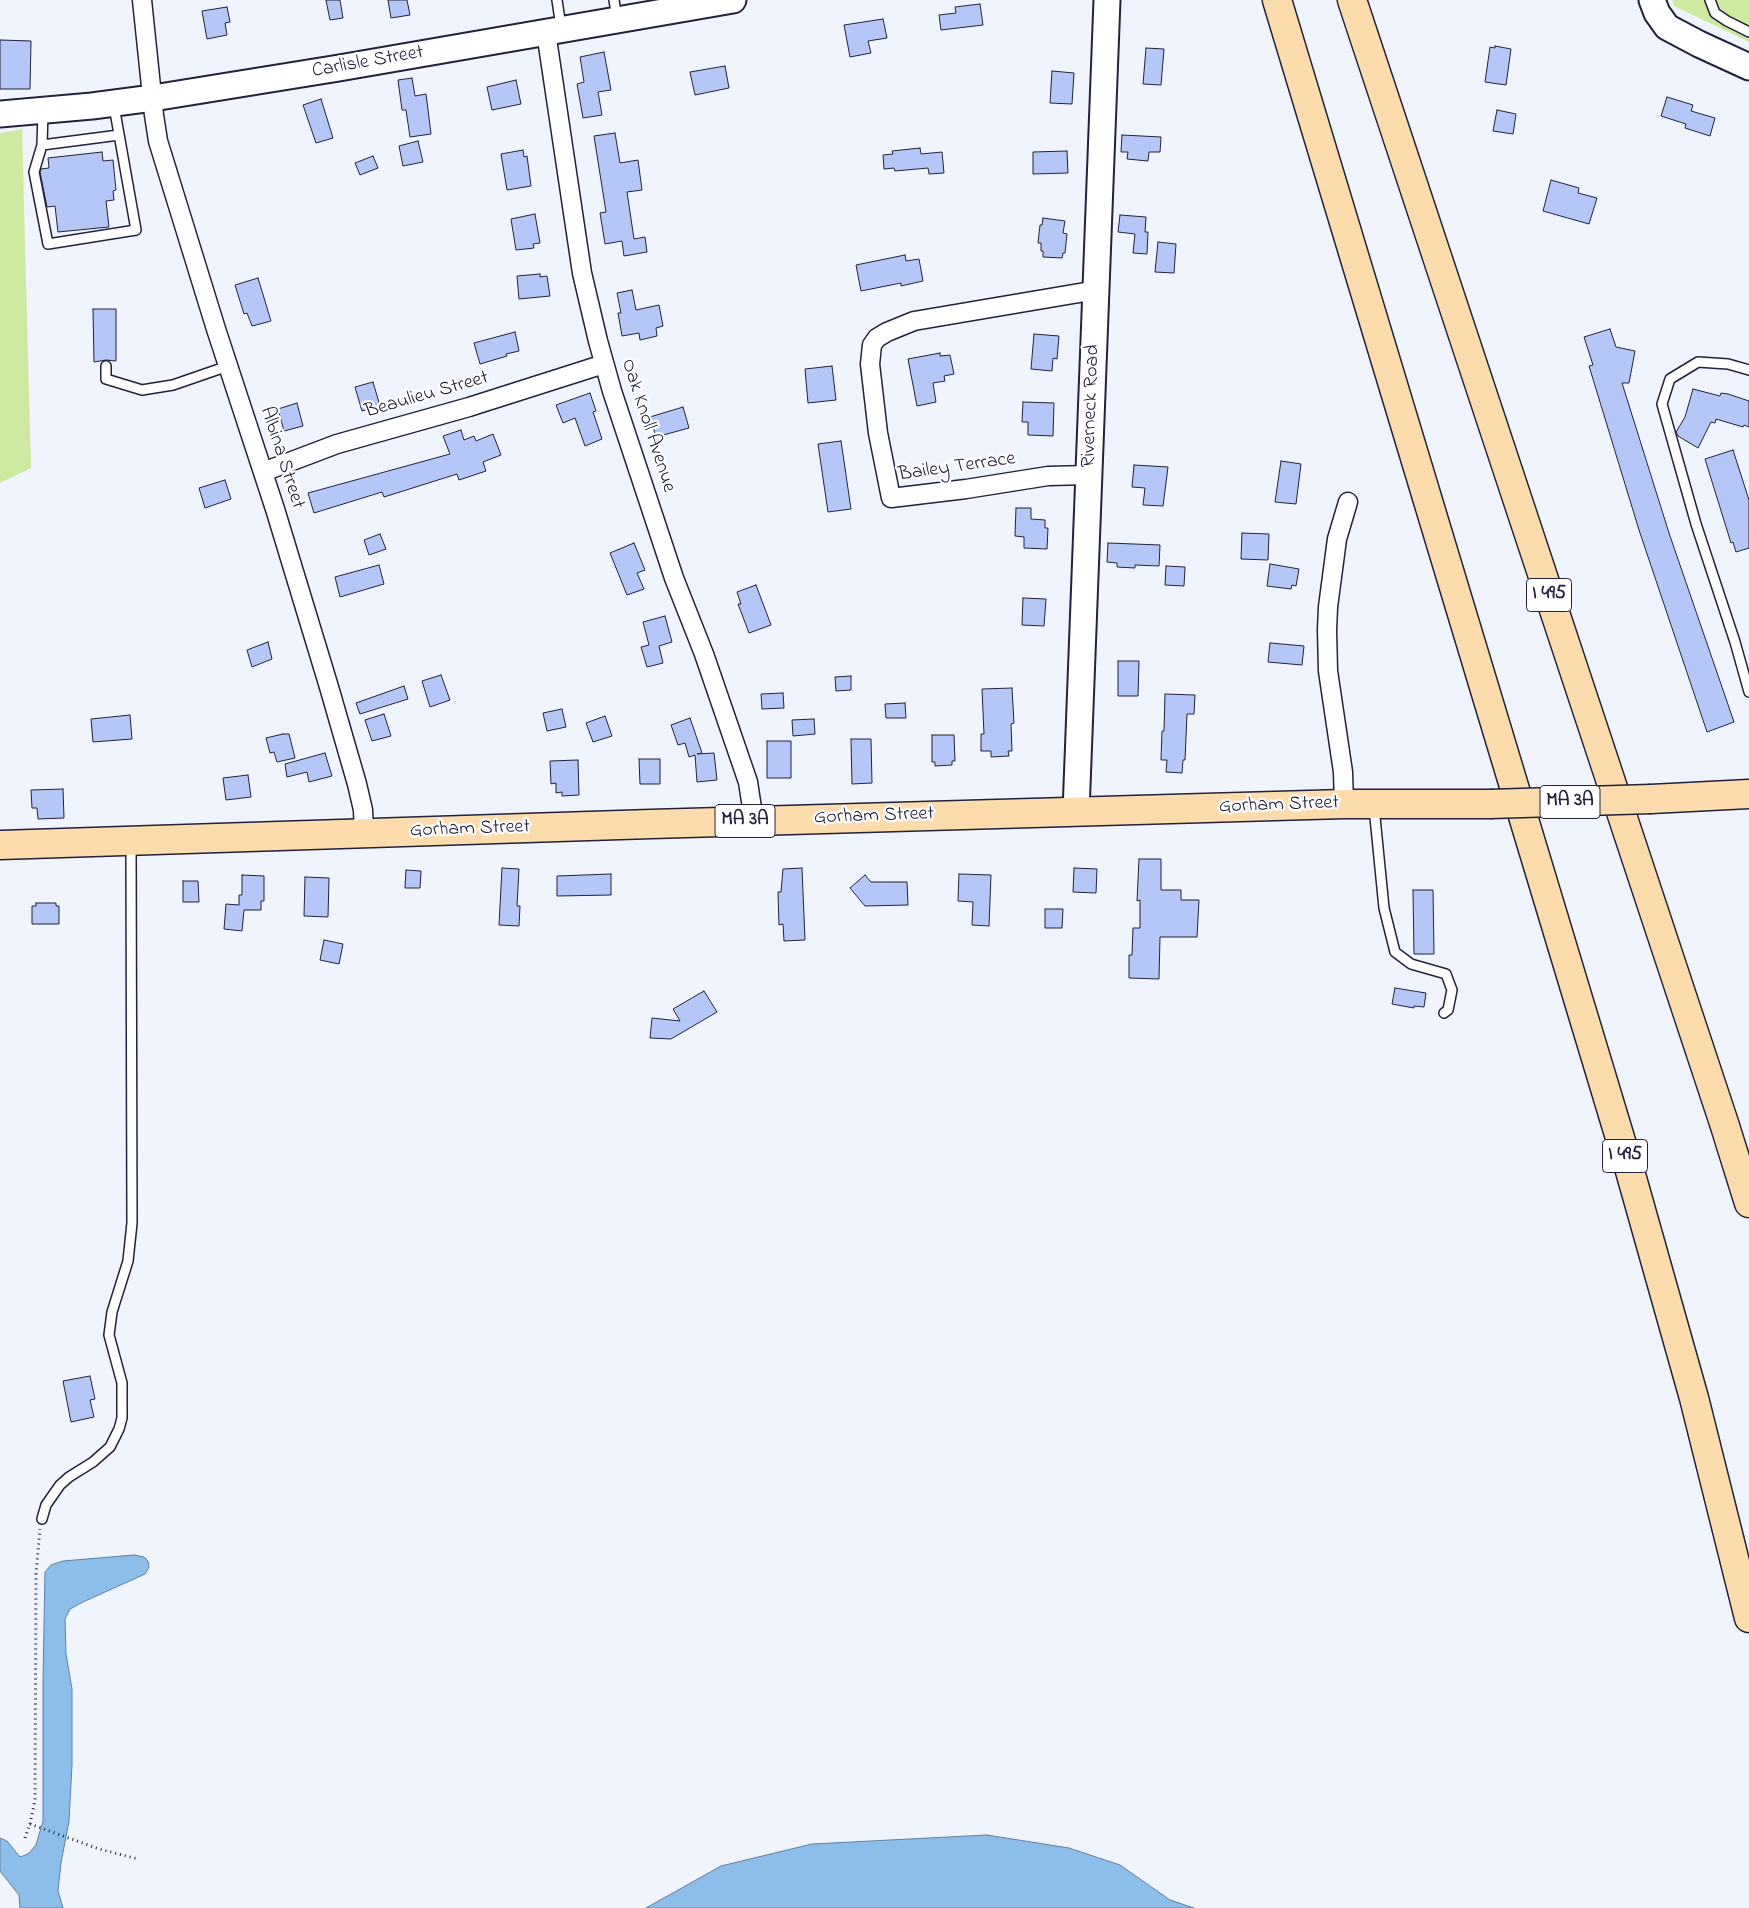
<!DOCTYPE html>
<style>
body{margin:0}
canvas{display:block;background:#f0f4fd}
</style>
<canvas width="1749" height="1908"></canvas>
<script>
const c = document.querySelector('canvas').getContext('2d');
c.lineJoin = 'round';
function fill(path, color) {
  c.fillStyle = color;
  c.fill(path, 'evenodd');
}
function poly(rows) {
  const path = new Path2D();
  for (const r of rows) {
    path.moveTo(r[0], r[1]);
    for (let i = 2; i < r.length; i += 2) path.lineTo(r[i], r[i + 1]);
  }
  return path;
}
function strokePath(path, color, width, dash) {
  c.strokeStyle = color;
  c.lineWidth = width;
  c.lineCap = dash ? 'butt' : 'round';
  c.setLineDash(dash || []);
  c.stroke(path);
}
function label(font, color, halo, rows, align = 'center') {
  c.font = font + ' "Indie Flower",sans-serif';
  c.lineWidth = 4.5;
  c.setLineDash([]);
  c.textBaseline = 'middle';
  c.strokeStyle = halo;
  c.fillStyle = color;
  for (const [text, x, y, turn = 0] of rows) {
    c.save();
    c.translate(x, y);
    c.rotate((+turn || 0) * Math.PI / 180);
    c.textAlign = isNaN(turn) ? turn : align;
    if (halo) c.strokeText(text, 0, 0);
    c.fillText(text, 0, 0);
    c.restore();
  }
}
fill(poly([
 [1673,0,1749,0,1749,42,1674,6],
 [22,129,31,468,0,483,0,133]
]), '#ceeaa0');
const water = poly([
 [134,1555,144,1557,148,1561,149,1567,145,1574,83,1602,70,1609,65,1619,66,1654,72,1689,72,1765,69,1821,61,1863,58,1891,63,1908,20,1908,19,1895,0,1871,0,1838,7,1841,20,1857,28,1854,36,1845,43,1821,43,1680,45,1572,51,1565,63,1561,134,1555],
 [987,1835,1069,1848,1120,1865,1170,1900,1194,1908,646,1908,721,1866,812,1844,987,1835]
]);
fill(water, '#8dbee9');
strokePath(water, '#6280a3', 1);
const building = poly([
 [326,0,340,0,343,18,330,20,326,0],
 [388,0,407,0,410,15,391,18,388,0],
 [980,4,983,25,941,30,939,15,956,13,955,7,980,4],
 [227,7,230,22,225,23,227,35,207,39,202,11,227,7],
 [883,19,887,38,868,41,871,53,850,57,844,25,883,19],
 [0,40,31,41,30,89,0,89,0,40],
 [1495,46,1511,49,1506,85,1485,82,1490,47,1495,48,1495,46],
 [1146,48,1164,49,1161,85,1143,84,1146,48],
 [604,52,611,90,598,92,602,115,583,118,577,84,584,82,580,57,604,52],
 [725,66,729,88,695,95,690,72,725,66],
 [1052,71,1074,73,1072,104,1050,103,1052,71],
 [412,78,415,96,426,94,431,134,410,137,406,110,402,110,398,80,412,78],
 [516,80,521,104,492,110,487,87,516,80],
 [1667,97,1693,105,1691,111,1715,118,1710,136,1685,128,1686,124,1661,116,1667,97],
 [321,99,333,138,316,143,303,105,321,99],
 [1497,110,1516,114,1513,134,1493,131,1497,110],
 [615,133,620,163,638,160,642,190,627,192,634,239,645,237,647,252,624,256,622,241,605,244,600,213,606,212,594,136,615,133],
 [1122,135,1161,137,1160,152,1149,152,1148,161,1127,159,1128,152,1121,152,1122,135],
 [418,141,423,162,403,166,399,146,418,141],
 [920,148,921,154,942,152,944,173,929,174,928,168,895,171,894,168,884,169,883,155,893,154,892,151,920,148],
 [523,150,524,157,527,156,531,186,507,190,501,154,523,150],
 [1067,151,1068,173,1033,174,1033,152,1067,151],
 [102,152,103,161,113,160,116,190,113,191,114,200,106,201,109,227,58,232,55,206,47,207,40,172,41,169,49,168,48,158,102,152],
 [373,156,378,168,360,175,355,163,373,156],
 [1551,180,1579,188,1578,193,1597,198,1589,224,1543,211,1551,180],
 [535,214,540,243,533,244,534,248,516,250,511,219,535,214],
 [1120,215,1146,217,1145,232,1148,232,1147,254,1133,253,1135,234,1118,232,1120,215],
 [1043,218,1065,221,1063,233,1067,234,1065,253,1063,253,1062,258,1043,257,1043,251,1041,251,1041,243,1038,243,1040,225,1042,225,1043,218],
 [1158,242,1176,244,1174,273,1155,272,1158,242],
 [905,255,906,261,919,259,923,281,901,286,901,283,861,291,856,265,905,255],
 [540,274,540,277,547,276,550,296,519,299,517,276,540,274],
 [258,278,271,321,252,326,247,313,244,314,235,285,258,278],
 [632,290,636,310,659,305,663,326,656,328,657,336,640,340,639,333,622,336,618,313,621,313,617,293,632,290],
 [93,309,116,309,116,361,106,360,94,362,93,309],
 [1610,329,1616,347,1635,351,1629,383,1622,383,1669,533,1734,722,1707,732,1639,530,1589,366,1593,365,1584,337,1610,329],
 [515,332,519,351,506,354,507,356,480,364,474,343,515,332],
 [1034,334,1059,336,1057,359,1053,358,1052,371,1031,369,1034,334],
 [940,353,940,356,950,355,954,374,944,376,945,381,933,383,936,402,917,406,908,359,940,353],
 [832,366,836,400,808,403,805,369,832,366],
 [373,382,380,406,362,411,355,387,373,382],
 [1693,389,1720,396,1721,393,1728,394,1749,401,1749,427,1744,425,1743,427,1716,419,1715,423,1711,422,1698,448,1678,436,1676,432,1685,417,1693,389],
 [590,393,596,411,593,412,602,439,585,446,575,418,563,423,556,405,590,393],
 [1023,402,1054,403,1053,436,1028,435,1028,422,1022,422,1023,402],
 [297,403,303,426,284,431,278,409,297,403],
 [683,407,689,428,656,437,650,417,683,407],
 [461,430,464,440,474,436,476,441,493,434,501,455,483,462,486,471,459,480,457,474,384,497,382,492,314,513,308,493,450,454,443,436,461,430],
 [841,441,851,509,828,512,818,444,841,441],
 [1733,450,1749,500,1749,548,1736,552,1733,542,1731,543,1705,459,1733,450],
 [1281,461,1301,464,1296,504,1275,502,1281,461],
 [1134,465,1168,467,1163,506,1143,505,1145,488,1132,487,1134,465],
 [225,480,231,499,205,508,199,488,225,480],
 [1016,508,1031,508,1031,519,1045,520,1045,528,1048,528,1047,549,1024,548,1024,537,1015,536,1016,508],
 [1242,533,1269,534,1268,560,1241,559,1242,533],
 [380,534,386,549,369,555,364,540,380,534],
 [634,543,645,570,637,573,644,589,627,595,610,553,634,543],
 [1108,543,1160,545,1159,566,1135,565,1135,568,1117,567,1117,563,1107,562,1108,543],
 [1270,564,1299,569,1296,586,1292,585,1291,589,1267,586,1270,564],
 [379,565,384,584,340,597,335,577,379,565],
 [1166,566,1185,567,1184,586,1165,585,1166,566],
 [756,585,771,625,749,633,738,604,741,604,737,592,756,585],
 [1023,598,1046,599,1044,626,1022,625,1023,598],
 [665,616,672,642,659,646,663,663,647,667,641,647,649,645,643,622,665,616],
 [268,642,272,659,252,667,247,650,268,642],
 [1270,643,1304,646,1302,665,1268,662,1270,643],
 [1118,661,1139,661,1138,696,1118,696,1118,661],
 [441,675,450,700,430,707,422,681,441,675],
 [851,676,851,690,836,691,835,677,851,676],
 [404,686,408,699,360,714,356,703,404,686],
 [1012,688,1014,723,1011,724,1012,751,1008,751,1009,756,991,757,991,751,981,751,981,734,984,734,982,689,1012,688],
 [783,693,784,708,762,709,761,694,783,693],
 [1165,694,1195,695,1194,714,1187,714,1185,760,1183,760,1182,773,1166,772,1167,760,1161,760,1162,731,1164,731,1165,694],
 [905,703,906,718,886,718,885,704,905,703],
 [562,709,566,727,547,731,543,713,562,709],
 [384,714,391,736,372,741,365,720,384,714],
 [130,715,132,739,93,742,91,719,130,715],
 [605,716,612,736,593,742,586,723,605,716],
 [690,718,702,753,697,754,714,753,717,780,697,782,695,755,689,757,685,743,678,745,671,725,690,718],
 [814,719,815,734,793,736,792,720,814,719],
 [283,734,289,734,295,758,277,762,274,752,270,753,266,738,283,734],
 [932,735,954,735,955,761,952,761,952,765,935,766,935,762,932,762,932,735],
 [851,739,871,739,872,783,852,784,851,739],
 [767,741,791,741,791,778,767,778,767,741],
 [325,753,332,776,309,782,307,772,287,777,285,764,325,753],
 [639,759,660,759,660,784,640,784,639,759],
 [578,760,579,795,562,796,562,792,556,793,556,783,551,784,550,761,578,760],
 [248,775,251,797,226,800,223,778,248,775],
 [63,789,64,818,38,819,37,808,32,808,31,790,63,789],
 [1139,859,1161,859,1161,890,1181,890,1181,900,1199,900,1197,937,1160,937,1159,979,1129,978,1129,955,1132,955,1133,928,1140,928,1140,900,1137,901,1139,859],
 [502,868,519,869,517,906,520,906,519,926,499,925,502,868],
 [802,868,805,940,784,941,783,924,779,925,778,892,781,892,783,869,802,868],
 [1074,868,1097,869,1096,893,1073,892,1074,868],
 [406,870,421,871,420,888,405,888,406,870],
 [611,874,611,895,557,896,557,876,611,874],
 [959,874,991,875,989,926,972,925,973,902,958,901,959,874],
 [242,875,264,876,264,901,261,901,261,910,244,910,242,931,224,929,226,904,239,905,239,895,242,895,242,875],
 [865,875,871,882,907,882,908,905,865,906,850,888,865,875],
 [305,877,329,878,328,917,304,916,305,877],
 [183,881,198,881,199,902,183,902,183,881],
 [1413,890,1433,890,1434,954,1414,954,1413,890],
 [36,903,56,903,56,906,59,906,59,924,32,924,32,906,36,906,36,903],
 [1045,909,1063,909,1062,928,1045,928,1045,909],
 [324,940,343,944,339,964,320,960,324,940],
 [1395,988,1426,993,1424,1007,1414,1006,1414,1008,1392,1004,1395,988],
 [704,991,717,1012,671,1039,650,1038,652,1018,680,1021,673,1009,704,991],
 [90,1376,95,1399,90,1400,94,1417,71,1422,63,1381,90,1376]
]);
fill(building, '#b5c7f7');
strokePath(building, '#22223b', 1);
const lane = poly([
 [557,0,561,27],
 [614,0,617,18],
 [1710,0,1715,13,1727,21,1749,32],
 [43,112,42,145,34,172,48,244,136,230,114,106],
 [42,145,119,135],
 [106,366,106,379,142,390,173,385,228,366],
 [1749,370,1728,364,1698,362,1670,379,1662,404,1696,524,1735,642,1749,692],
 [1374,807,1384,908,1395,952,1411,964,1446,974,1452,990,1448,1010,1444,1013],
 [42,1519,46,1505,60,1485,69,1477,93,1462,110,1447,119,1429,122,1418,122,1383,109,1335,112,1312,128,1261,132,1223,131,843]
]);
const street = poly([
 [142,0,154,115,158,141,216,329,275,509,329,687,357,784,363,810,364,833],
 [546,32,582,273,598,341,612,391,674,578,704,654,748,782,754,821],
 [263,472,337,444,469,407,604,364],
 [1089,475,1048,476,966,489,891,498,878,433,870,364,872,345,877,338,887,332,914,321,1097,290],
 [1344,804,1343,772,1328,671,1327,630,1328,607,1337,539,1348,502]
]);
const secondary = poly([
 [1652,0,1657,13,1667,27,1699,44,1749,67],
 [0,114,92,106,153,98,339,68,733,0],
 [1076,812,1107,0]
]);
const primary = poly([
 [1651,799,1749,794],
 [0,845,651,824,1344,804,1490,804]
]);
const highway = poly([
 [1277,0,1630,1171,1694,1398,1749,1618],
 [1352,0,1724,1123,1749,1203]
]);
strokePath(lane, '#22223b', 12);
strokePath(street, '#22223b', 21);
strokePath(secondary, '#22223b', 29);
strokePath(primary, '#22223b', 31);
strokePath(highway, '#22223b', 31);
strokePath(poly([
 [30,1824,99,1849,138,1859],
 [25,1838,30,1824,35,1800,36,1574,40,1529]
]), '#22223b', 3, [1, 4]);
strokePath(lane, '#fff', 9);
strokePath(street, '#fff', 18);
strokePath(secondary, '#fff', 25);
strokePath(primary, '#fcdcac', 28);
strokePath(highway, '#fcdcac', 28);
const primaryBridge = poly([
 [1490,804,1651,799]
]);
strokePath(primaryBridge, '#22223b', 31, []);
strokePath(primaryBridge, '#fcdcac', 28);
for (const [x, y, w] of [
 [1549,595,45],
 [1570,802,60],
 [745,821,60],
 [1625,1156,45]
]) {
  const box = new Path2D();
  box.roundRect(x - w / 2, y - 16.5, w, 33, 4);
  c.fillStyle = '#fff';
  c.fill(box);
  strokePath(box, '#22223b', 1);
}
label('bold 19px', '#22223b', null, [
 ["I 495",1549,595],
 ["MA 3A",1570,802],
 ["MA 3A",745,821],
 ["I 495",1625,1156]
]);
label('20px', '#22223b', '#fff', [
 ["Carlisle Street",368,63,-10],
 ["Beaulieu Street",427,396,-16],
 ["Riverneck Road",1092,406,-88],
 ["Oak Knoll Avenue",647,426,72],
 ["Albina Street",281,458,72],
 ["Bailey Terrace",957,468,-8],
 ["Gorham Street",1279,806,-2],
 ["Gorham Street",874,817,-2],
 ["Gorham Street",470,830,-2]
]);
</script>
